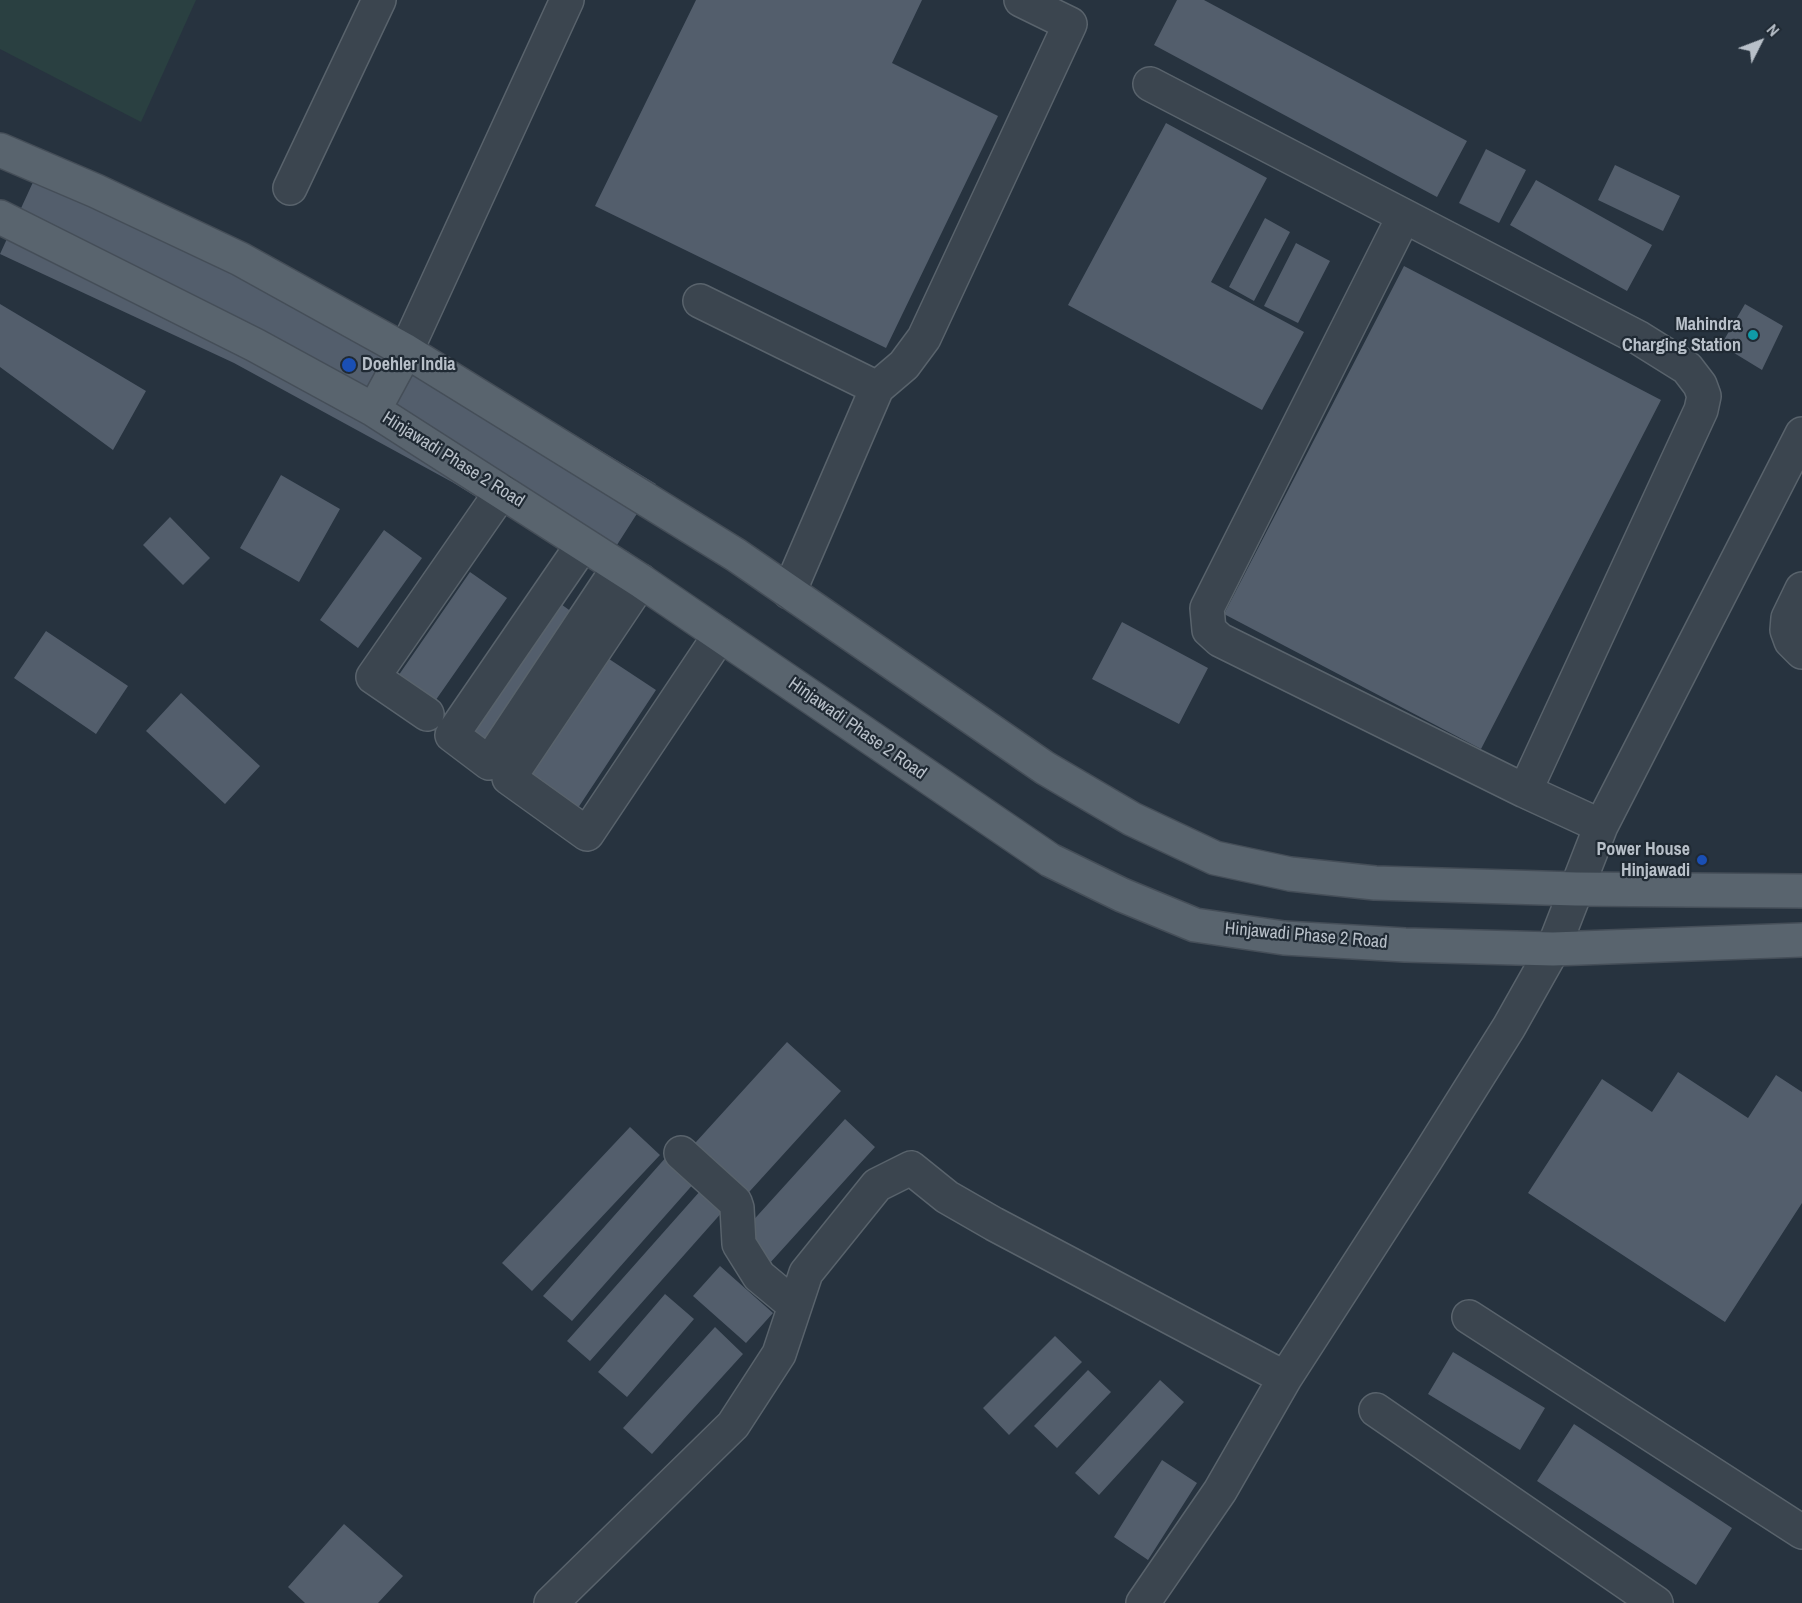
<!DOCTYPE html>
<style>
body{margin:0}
#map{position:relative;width:1802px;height:1603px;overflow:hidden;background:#27333f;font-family:"Archivo Narrow",sans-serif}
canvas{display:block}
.north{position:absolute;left:1730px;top:12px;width:60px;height:60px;-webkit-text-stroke:4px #202a34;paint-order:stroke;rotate:48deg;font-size:16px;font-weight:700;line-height:24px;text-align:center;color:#b8c0c9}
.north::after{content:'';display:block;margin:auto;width:21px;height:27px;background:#b8c0c9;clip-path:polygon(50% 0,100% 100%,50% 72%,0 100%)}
</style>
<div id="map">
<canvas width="1802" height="1603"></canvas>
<div class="north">N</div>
</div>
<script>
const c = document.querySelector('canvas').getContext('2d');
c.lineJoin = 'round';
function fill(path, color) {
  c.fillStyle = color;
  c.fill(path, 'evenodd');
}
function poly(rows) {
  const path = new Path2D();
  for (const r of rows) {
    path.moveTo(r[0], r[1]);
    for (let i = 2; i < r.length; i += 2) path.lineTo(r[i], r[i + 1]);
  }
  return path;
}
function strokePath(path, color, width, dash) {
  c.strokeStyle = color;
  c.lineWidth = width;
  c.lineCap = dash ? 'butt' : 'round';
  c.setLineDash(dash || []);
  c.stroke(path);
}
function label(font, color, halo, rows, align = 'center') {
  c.font = font + ' "Archivo Narrow",sans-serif';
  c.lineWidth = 4.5;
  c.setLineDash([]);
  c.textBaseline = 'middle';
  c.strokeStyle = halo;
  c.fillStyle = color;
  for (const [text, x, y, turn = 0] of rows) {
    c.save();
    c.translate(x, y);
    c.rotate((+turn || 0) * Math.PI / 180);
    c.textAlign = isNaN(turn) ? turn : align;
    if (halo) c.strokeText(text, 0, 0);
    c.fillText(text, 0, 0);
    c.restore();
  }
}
fill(poly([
 [0,0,196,0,141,122,0,49]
]), '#2a4041');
fill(poly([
 [696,0,922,0,892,63,998,116,886,348,595,206],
 [1177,0,1204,0,1467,141,1437,197,1154,45],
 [1166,123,1267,178,1211,282,1304,332,1262,410,1068,305],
 [1486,149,1526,170,1499,223,1459,203],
 [45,156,281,267,511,396,656,484,599,573,452,482,234,363,0,254],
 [1615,165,1680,196,1663,231,1598,200],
 [1536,180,1652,245,1627,291,1510,225],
 [1265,218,1290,232,1254,301,1229,287],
 [1296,243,1330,261,1298,323,1264,306],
 [1404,266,1661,400,1481,749,1224,614],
 [0,304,146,391,113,450,0,367],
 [1745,304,1783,326,1762,370,1721,345],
 [281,475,340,509,299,582,240,548],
 [170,517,210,558,183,585,143,545],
 [384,530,422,558,358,648,320,620],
 [470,572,507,598,433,704,396,679],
 [551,597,579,617,486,753,458,733],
 [1122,622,1208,668,1179,724,1092,679],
 [46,631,128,686,96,734,14,678],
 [600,653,656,690,574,814,518,777],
 [181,693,260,766,225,804,146,731],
 [787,1042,841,1091,740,1202,686,1153],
 [1678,1072,1748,1118,1776,1075,1802,1092,1802,1203,1725,1322,1528,1193,1602,1079,1652,1112],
 [845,1119,875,1147,769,1264,739,1236],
 [630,1127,660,1155,532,1291,502,1263],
 [668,1155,696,1181,572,1321,543,1296],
 [709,1181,732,1201,590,1361,567,1341],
 [720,1266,773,1313,746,1343,693,1296],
 [665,1294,694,1319,627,1397,598,1372],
 [715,1327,743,1354,652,1454,623,1428],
 [1055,1336,1082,1362,1009,1435,983,1408],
 [1453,1352,1545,1408,1520,1450,1428,1394],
 [1088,1370,1111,1392,1057,1448,1034,1426],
 [1160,1380,1184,1402,1099,1495,1075,1473],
 [1574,1424,1732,1528,1696,1585,1537,1481],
 [1162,1460,1197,1483,1148,1560,1114,1537],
 [344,1524,403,1576,378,1603,305,1603,288,1587]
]), '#535e6c');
const minor = poly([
 [1150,84,1639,338,1687,368,1700,385,1704,396,1701,410,1525,791],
 [290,188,379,0],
 [1404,216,1207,608,1209,630,1220,640,1525,791,1601,826],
 [700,301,877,388],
 [406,351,567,0],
 [583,544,452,735,489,763,619,567],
 [641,581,509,778,587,834,720,635],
 [1802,589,1788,618,1787,630,1791,641,1802,652],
 [789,592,877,388,904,365,924,338,1070,24,1021,0],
 [427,714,373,677,502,491],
 [681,1153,735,1202,737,1208,739,1244,759,1276,795,1306],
 [1469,1317,1802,1532],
 [1376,1410,1656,1603],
 [551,1603,733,1425,779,1354,806,1273,877,1185,911,1168,947,1197,994,1224,1285,1378],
 [1143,1603,1220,1491,1285,1378,1425,1161,1509,1027,1553,949,1601,826,1802,434]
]);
const major = poly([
 [0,150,96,191,240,259,406,351,736,555,1045,768,1132,819,1215,858,1290,874,1375,883,1576,889,1802,891],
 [0,217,255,345,374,410,641,581,1050,860,1122,895,1195,925,1284,938,1405,945,1553,949,1802,940],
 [374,410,406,351]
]);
strokePath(minor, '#59636c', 36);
strokePath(major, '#454e58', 36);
strokePath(minor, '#3b454f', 33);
strokePath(major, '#59646e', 33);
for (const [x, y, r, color] of [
 [1753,335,6,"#0f9aa8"],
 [349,365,8,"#1a4fb4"],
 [1702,860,6,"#1a4fb4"]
]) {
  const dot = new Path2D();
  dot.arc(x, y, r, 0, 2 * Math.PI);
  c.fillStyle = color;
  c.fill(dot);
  strokePath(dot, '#202a34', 2);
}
label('bold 18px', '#b8c0c9', '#202a34', [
 ["Mahindra",1741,325],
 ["Charging Station",1741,346],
 ["Doehler India",362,365,"left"],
 ["Power House",1690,850],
 ["Hinjawadi",1690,871]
], 'right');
label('18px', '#b8c0c9', '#202a34', [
 ["Hinjawadi Phase 2 Road",453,460,32],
 ["Hinjawadi Phase 2 Road",857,729,35],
 ["Hinjawadi Phase 2 Road",1306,936,5]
]);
</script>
